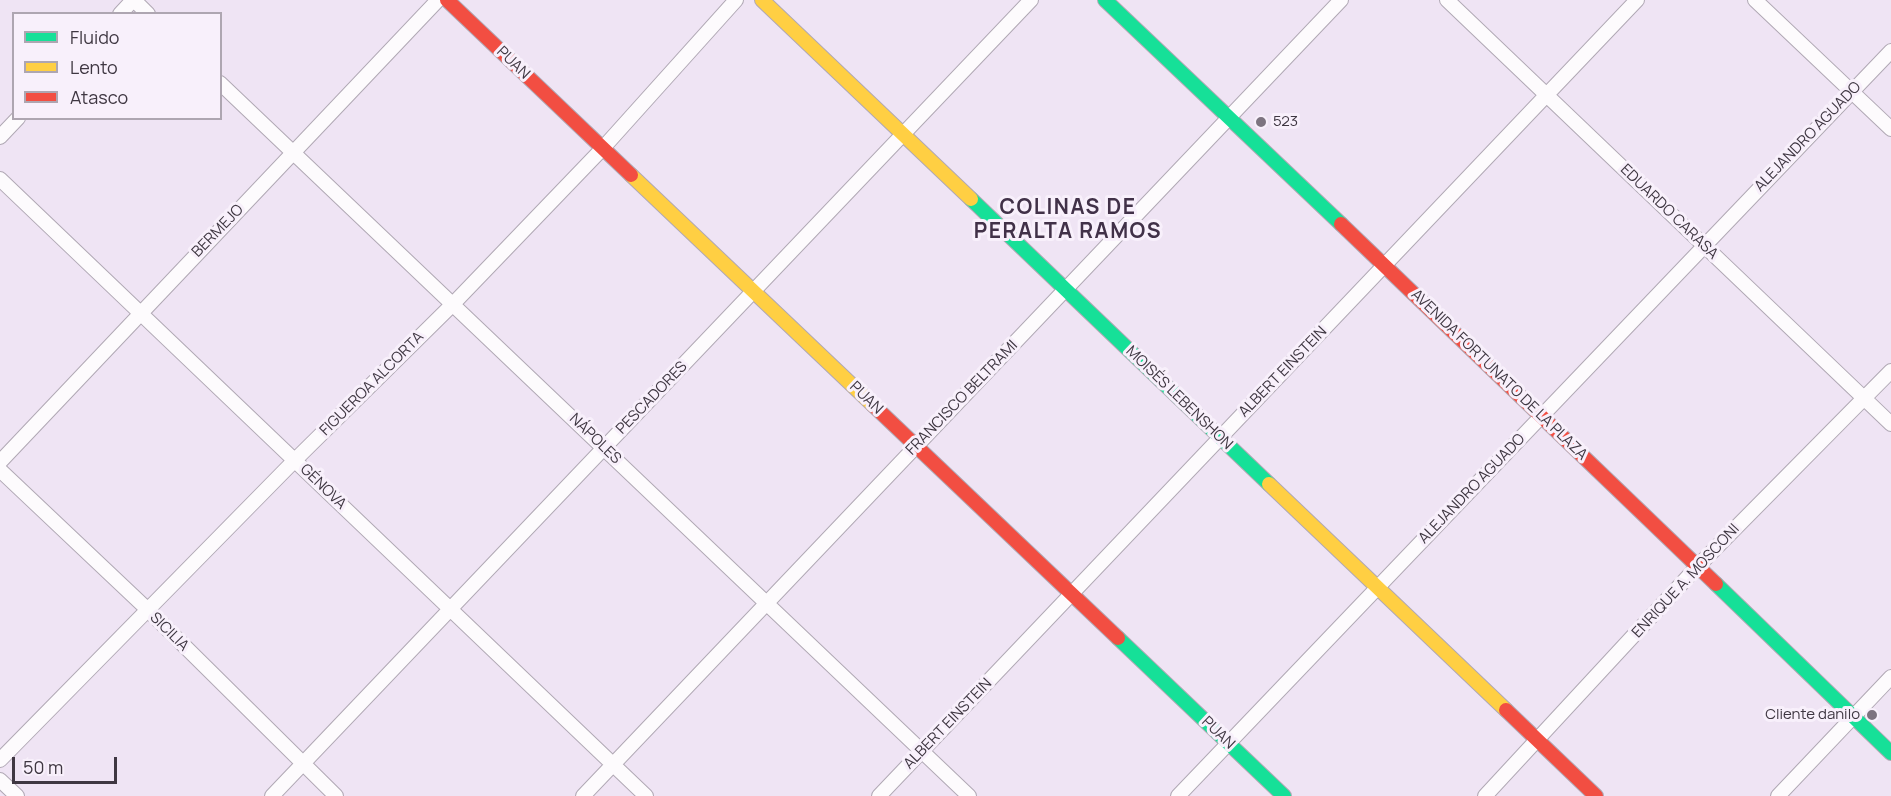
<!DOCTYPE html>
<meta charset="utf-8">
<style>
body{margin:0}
#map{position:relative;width:1891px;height:796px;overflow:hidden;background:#efe4f4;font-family:Manrope,sans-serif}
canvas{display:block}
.legend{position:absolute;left:12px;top:12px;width:210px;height:108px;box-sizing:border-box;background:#f8f0fb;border:2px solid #aea6b1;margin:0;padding:8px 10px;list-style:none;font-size:18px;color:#3f3742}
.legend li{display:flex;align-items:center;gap:12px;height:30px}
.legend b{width:30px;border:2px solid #aea6b1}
.scale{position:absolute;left:12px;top:757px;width:105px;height:27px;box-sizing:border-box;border:3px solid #3f3742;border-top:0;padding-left:8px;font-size:18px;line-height:21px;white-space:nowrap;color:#3f3742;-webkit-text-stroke:4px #f8f0fb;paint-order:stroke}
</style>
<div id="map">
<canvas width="1891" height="796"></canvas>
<ul class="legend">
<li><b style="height:8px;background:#16e098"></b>Fluido</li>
<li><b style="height:8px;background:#ffcf43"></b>Lento</li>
<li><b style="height:8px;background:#f24e42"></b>Atasco</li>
</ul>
<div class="scale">50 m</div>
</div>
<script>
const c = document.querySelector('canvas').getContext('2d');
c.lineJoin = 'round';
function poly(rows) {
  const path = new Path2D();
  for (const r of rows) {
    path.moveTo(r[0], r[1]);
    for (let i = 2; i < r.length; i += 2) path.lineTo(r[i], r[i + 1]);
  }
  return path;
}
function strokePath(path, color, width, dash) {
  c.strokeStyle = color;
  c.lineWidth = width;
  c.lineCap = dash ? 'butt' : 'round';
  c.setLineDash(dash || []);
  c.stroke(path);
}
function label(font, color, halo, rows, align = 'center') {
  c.font = font + ' Manrope,sans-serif';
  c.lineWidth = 6;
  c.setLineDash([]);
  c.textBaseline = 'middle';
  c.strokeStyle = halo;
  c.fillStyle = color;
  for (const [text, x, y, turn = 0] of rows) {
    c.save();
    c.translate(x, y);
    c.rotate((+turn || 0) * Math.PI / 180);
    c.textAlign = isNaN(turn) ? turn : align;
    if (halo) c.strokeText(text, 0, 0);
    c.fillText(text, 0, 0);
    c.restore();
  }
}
const street = poly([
 [134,0,148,14],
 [1447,0,1891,424],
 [1755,0,1891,129],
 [120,14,133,0],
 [220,83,969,796],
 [0,137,18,118],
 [0,179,646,796],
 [0,462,438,0],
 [0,470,147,609,336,796],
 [0,760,295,460,453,304,603,148,736,0],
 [0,780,17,796],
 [272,796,1031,0],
 [583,796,1341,0],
 [879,796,1637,0],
 [1178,796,1891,51],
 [1485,796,1697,567,1891,371],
 [1778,796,1891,677]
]);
const fast = poly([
 [1105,0,1341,224],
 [971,199,1269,484],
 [1716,584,1891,753],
 [1118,638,1284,796]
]);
const slow = poly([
 [762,0,971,199],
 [631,175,873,405],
 [1269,484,1506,710]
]);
const jam = poly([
 [447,0,631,175],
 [1341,224,1716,584],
 [873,405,1118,638],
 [1506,710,1596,796]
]);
strokePath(street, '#b0a8b4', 16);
strokePath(fast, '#b0a8b4', 16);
strokePath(slow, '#b0a8b4', 16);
strokePath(jam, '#b0a8b4', 16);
strokePath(street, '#fdfbfd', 14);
strokePath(fast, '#16e098', 14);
strokePath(slow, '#ffcf43', 14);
strokePath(jam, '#f24e42', 14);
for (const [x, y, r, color] of [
 [1261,122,6,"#7d7480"],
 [1872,715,6,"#7d7480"]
]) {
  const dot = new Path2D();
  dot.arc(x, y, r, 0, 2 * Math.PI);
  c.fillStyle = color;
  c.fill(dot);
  strokePath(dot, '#f8f0fb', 2);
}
label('15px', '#3f3742', '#f8f0fb', [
 ["PUAN",513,63,44],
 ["ALEJANDRO AGUADO",1808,137,-46],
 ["EDUARDO CARASA",1669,212,44],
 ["BERMEJO",218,231,-46],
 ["ALBERT EINSTEIN",1283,372,-46],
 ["AVENIDA FORTUNATO DE LA PLAZA",1499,375,44],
 ["FIGUEROA ALCORTA",372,384,-45],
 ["PESCADORES",652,398,-46],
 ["PUAN",866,398,44],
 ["FRANCISCO BELTRAMI",962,398,-46],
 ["MOISÉS LEBENSHON",1179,398,44],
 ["NÁPOLES",595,439,44],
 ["GÉNOVA",323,487,44],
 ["ALEJANDRO AGUADO",1472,489,-46],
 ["ENRIQUE A. MOSCONI",1686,581,-47],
 ["SICILIA",169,632,45],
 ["ALBERT EINSTEIN",948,724,-46],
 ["PUAN",1218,733,44]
]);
label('15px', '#3f3742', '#f8f0fb', [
 ["523",1273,122],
 ["Cliente danilo",1860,715,"right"]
], 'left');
c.letterSpacing = '1.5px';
label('bold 21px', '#413148', '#f8f0fb', [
 ["COLINAS DE",1068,208],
 ["PERALTA RAMOS",1068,232]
]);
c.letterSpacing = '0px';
</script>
